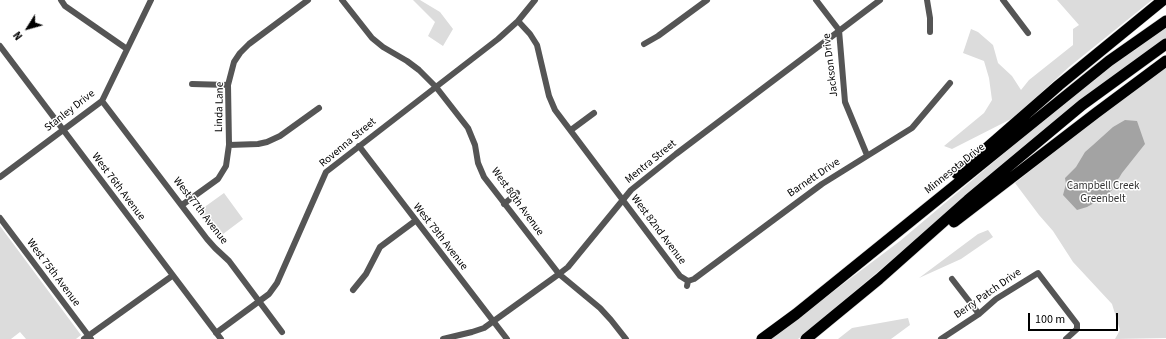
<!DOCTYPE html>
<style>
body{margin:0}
#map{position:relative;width:1166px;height:339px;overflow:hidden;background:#fff;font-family:"Source Sans 3",sans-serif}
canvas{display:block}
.north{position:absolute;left:8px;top:8px;width:40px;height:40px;-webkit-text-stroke:3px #fff;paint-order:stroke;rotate:233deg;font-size:11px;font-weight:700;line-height:16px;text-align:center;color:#000}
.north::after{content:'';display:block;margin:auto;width:14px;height:18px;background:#000;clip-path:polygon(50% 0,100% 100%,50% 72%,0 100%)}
.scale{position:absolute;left:1028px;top:313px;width:90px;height:18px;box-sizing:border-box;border:2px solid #000;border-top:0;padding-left:5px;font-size:12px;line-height:14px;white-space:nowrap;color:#000;-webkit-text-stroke:3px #fff;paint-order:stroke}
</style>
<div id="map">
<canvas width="1166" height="339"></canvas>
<div class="north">N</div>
<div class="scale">100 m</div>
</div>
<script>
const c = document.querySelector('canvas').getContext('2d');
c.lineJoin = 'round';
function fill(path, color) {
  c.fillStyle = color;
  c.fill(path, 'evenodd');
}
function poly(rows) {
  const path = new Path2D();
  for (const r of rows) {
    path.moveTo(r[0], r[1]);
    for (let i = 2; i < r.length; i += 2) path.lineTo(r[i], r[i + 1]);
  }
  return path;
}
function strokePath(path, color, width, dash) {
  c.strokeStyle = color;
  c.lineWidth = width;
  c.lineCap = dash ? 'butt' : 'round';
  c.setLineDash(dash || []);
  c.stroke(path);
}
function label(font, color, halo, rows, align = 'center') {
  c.font = font + ' "Source Sans 3",sans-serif';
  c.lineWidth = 3;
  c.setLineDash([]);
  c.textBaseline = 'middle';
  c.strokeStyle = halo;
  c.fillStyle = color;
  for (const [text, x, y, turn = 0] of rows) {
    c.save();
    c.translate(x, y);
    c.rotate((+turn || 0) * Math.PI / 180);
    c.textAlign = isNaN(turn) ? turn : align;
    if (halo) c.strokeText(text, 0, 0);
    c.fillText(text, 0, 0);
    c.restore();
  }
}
fill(poly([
 [413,0,420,0,440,12,453,29,443,46,428,36,435,22],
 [1057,0,1152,0,1069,67,1015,117,952,149,944,146,984,113,992,100,989,78,984,61,963,53,971,29,978,32,993,45,998,63,1012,76,1021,90,1029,80,1073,45,1073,29,1079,25],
 [1166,28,1166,39,932,226,803,335,798,339,770,339,900,241,1066,101,1127,54],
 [1166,68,1166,338,1115,339,1120,330,1112,304,1073,262,1053,231,1039,215,1015,183,1098,117],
 [224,193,243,219,219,237,199,211],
 [0,226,81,335,76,339,26,339,20,332,11,339,0,339],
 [988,230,993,237,961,259,919,278,978,234],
 [908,318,910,325,891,339,838,339,852,328]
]), '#dcdcdc');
fill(poly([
 [1125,120,1137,121,1145,144,1122,173,1119,178,1115,182,1112,190,1103,198,1087,207,1077,210,1063,195,1066,184,1065,178,1076,167,1085,152,1093,145,1113,127]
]), '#a3a3a3');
const highway = poly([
 [957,174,1059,85,1163,0],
 [954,222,1096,113,1166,61],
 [762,339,796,314,1109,61,1166,21],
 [806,339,879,279,968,200,1082,105,1166,44]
]);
strokePath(highway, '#dbdbdb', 12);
strokePath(poly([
 [61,0,65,6,127,49],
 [342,0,372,38,383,47,407,61,419,70,436,87,468,128,475,145,478,163,484,177,559,274,600,308,611,320,626,339],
 [816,0,839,30,845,102,867,155],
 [927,0,930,18,930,32],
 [1003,0,1028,33],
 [518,21,530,34,537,45,549,96,555,110,680,276,688,281],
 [644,44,658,36,707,0],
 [0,46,221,339],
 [192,84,228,85],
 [102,101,207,239,215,248,229,261,282,332],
 [571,130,594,113],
 [229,145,258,144,267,142,280,136,319,108],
 [359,146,507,339],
 [0,177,102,101,151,0],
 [504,204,517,193],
 [182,205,218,179,226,166,229,145,228,85,234,62,240,53,249,44,308,0],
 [0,218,91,339],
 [952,279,979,314],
 [687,286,688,281,694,279,822,184,912,128,950,83],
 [353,290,366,274,380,247,415,221],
 [216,333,269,294,277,283,326,172,498,39,518,21,535,0],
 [84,339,172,276],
 [443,339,472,332,484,328,559,274,568,267,631,190,676,154,880,0],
 [941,339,979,314,996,299,1038,273,1077,324,1077,329,1066,339]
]), '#555', 6);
strokePath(highway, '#000', 11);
label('11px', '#000', '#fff', [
 ["Jackson Drive",831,65,-97],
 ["Linda Lane",220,107,-89],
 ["Stanley Drive",70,111,-38],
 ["Rovenna Street",348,143,-40],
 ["Mentra Street",651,162,-39],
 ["Minnesota Drive",955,169,-39],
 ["Barnett Drive",814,178,-34],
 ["West 76th Avenue",118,187,53],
 ["West 80th Avenue",517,202,54],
 ["West 77th Avenue",200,211,52],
 ["West 82nd Avenue",658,230,53],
 ["West 79th Avenue",440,237,52],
 ["West 75th Avenue",53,273,53],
 ["Berry Patch Drive",988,294,-35]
]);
label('11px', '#333', '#fff', [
 ["Campbell Creek",1103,187],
 ["Greenbelt",1103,200]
]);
</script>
